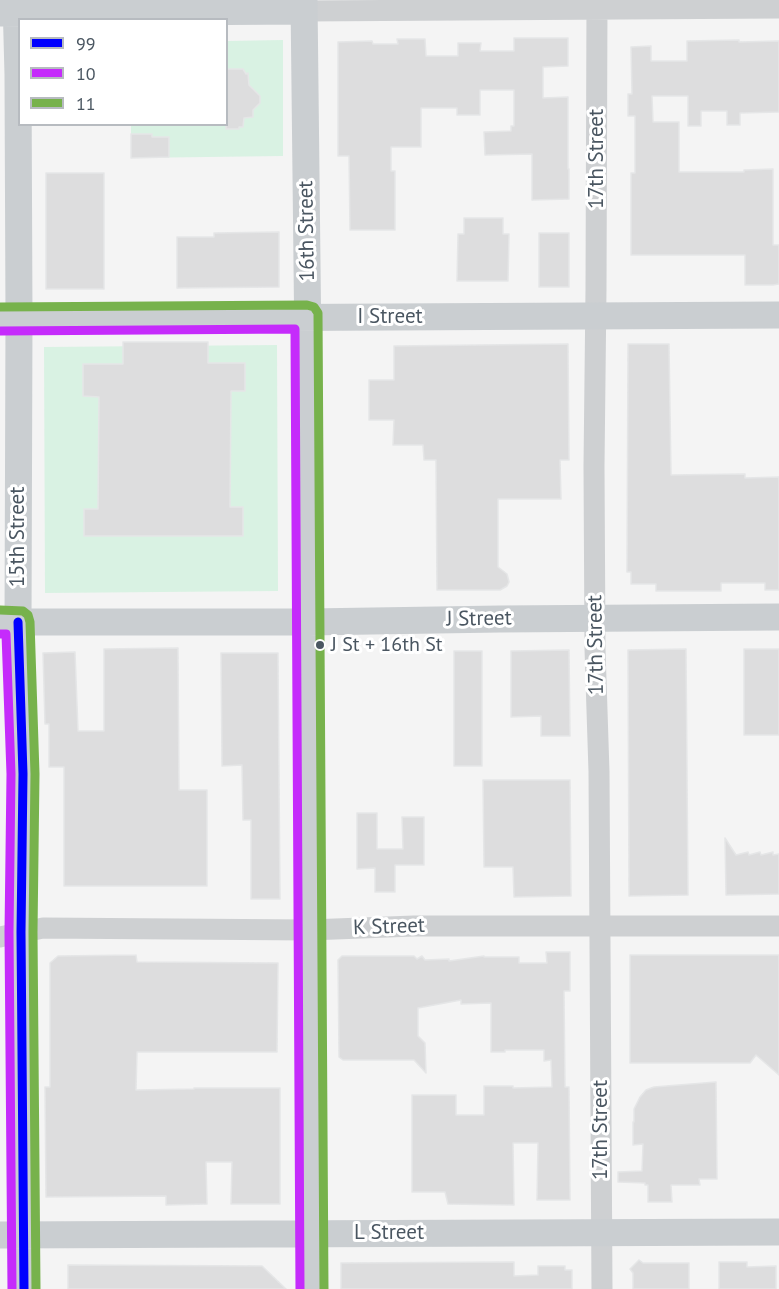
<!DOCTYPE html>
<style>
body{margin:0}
#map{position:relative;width:779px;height:1289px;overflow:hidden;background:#f4f4f4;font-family:"PT Sans",sans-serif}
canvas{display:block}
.legend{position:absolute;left:18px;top:18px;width:210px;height:108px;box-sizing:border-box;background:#fff;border:2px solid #b7bbc0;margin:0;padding:8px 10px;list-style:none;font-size:18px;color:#4a5661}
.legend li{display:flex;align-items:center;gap:12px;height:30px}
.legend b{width:30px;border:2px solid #b7bbc0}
</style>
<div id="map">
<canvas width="779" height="1289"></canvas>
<ul class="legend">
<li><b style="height:8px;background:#00f"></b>99</li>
<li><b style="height:8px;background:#c52bfb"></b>10</li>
<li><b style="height:8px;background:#77b24c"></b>11</li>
</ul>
</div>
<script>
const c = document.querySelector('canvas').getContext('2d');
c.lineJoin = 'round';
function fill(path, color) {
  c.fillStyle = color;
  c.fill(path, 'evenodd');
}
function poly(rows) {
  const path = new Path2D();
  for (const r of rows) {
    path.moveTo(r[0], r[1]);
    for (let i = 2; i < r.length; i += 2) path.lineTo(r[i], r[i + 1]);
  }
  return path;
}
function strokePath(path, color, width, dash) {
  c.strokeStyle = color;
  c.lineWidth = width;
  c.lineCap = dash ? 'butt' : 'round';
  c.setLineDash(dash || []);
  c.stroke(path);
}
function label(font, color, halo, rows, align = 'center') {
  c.font = font + ' "PT Sans",sans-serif';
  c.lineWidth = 6;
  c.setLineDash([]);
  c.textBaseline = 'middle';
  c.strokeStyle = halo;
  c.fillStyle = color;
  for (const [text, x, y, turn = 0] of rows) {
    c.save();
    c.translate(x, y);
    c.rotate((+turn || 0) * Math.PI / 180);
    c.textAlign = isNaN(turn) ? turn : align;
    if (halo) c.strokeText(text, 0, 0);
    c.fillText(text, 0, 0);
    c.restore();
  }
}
fill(poly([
 [283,40,283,156,131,158,131,125,226,124,227,41],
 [277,345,278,591,45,593,44,347]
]), '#d9f2e3');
const building = poly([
 [514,38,568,38,568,66,543,67,543,98,568,97,568,169,569,169,569,199,532,200,532,154,485,155,484,132,511,131,511,126,514,126,514,90,480,90,480,115,457,115,457,108,421,108,421,147,391,147,391,171,395,171,395,230,350,230,349,156,338,156,338,42,372,41,373,44,398,44,397,39,425,39,426,56,458,56,458,43,481,43,480,51,514,51,514,38],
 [739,40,739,42,779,41,779,112,740,113,740,125,727,125,727,111,701,111,701,126,688,126,688,96,652,96,653,122,679,122,679,172,744,172,744,170,773,169,773,245,779,245,779,284,773,285,745,285,745,255,631,255,631,173,635,173,635,116,628,116,628,94,632,94,631,47,651,46,651,61,687,61,687,41,739,40],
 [226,69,243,69,246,74,248,73,249,85,260,96,260,103,253,110,253,117,244,118,243,127,239,127,239,129,226,129,226,69],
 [131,134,152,134,152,137,169,137,169,157,131,158,131,134],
 [46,173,104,173,104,289,46,289,46,173],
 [464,218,503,218,503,234,509,234,508,281,457,281,458,234,464,234,464,218],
 [279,232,279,287,177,288,177,237,214,237,214,233,279,232],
 [539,233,569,233,569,287,539,287,539,233],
 [123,342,208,342,208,363,245,363,245,391,231,391,230,507,243,507,243,536,84,536,84,509,98,509,99,397,83,396,83,364,123,364,123,342],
 [568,344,569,460,560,460,561,499,498,499,498,567,507,574,509,582,507,586,500,590,437,590,436,460,424,460,423,445,393,445,394,420,369,420,369,380,394,380,394,346,568,344],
 [628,344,669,344,671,475,745,474,745,478,779,477,779,590,765,590,765,583,721,583,721,591,656,591,656,584,631,584,631,572,627,572,628,344],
 [178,648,179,790,207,790,207,886,64,886,64,767,49,767,49,724,45,724,43,653,75,652,78,731,104,731,104,649,178,648],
 [686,649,688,895,629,896,628,650,686,649],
 [744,649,779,649,779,735,744,735,744,649],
 [569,650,570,736,541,736,541,716,511,717,511,651,569,650],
 [454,651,482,651,482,766,454,766,454,651],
 [221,653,278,653,280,899,251,899,251,820,243,820,242,765,222,766,221,653],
 [483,780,570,780,571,896,514,897,513,867,484,867,483,780],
 [357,813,377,813,377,849,403,849,402,817,424,817,424,865,395,865,395,892,375,892,375,868,357,869,357,813],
 [725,838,736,855,748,852,749,855,760,852,761,855,773,852,773,855,779,854,779,894,726,895,725,838],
 [546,952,570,952,570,991,564,991,565,1087,569,1087,570,1200,537,1200,538,1143,513,1143,514,1205,448,1204,445,1192,412,1192,412,1095,456,1095,456,1115,484,1115,484,1086,513,1086,513,1088,552,1087,551,1060,544,1061,544,1050,505,1050,505,1052,491,1052,491,1003,461,1004,461,1000,418,1008,418,1036,425,1043,426,1073,414,1060,343,1060,339,1057,338,960,342,956,414,956,417,959,422,956,425,960,449,959,449,961,484,956,484,957,519,957,519,963,547,963,546,952],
 [136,955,137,962,278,963,277,1052,137,1052,136,1090,194,1089,194,1088,280,1088,280,1204,231,1204,232,1162,206,1162,207,1204,166,1205,166,1196,46,1197,45,1087,50,1087,50,963,58,956,136,955],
 [630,955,779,955,779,1075,756,1055,750,1063,630,1063,630,955],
 [716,1082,717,1179,699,1179,700,1185,671,1185,672,1202,648,1202,648,1185,645,1185,645,1183,618,1182,618,1172,642,1171,643,1144,633,1145,633,1122,634,1122,634,1109,640,1097,646,1090,654,1087,716,1082],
 [639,1260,643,1263,689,1263,689,1289,633,1289,633,1273,630,1269,639,1260],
 [514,1262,514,1276,538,1275,538,1266,565,1266,565,1270,572,1270,572,1289,341,1289,341,1263,514,1262],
 [719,1262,747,1262,747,1267,776,1266,776,1289,719,1289,719,1262],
 [68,1265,262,1266,286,1289,68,1289,68,1265]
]);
fill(building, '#ddddde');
strokePath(building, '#e5e6e7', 1.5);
strokePath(poly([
 [597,0,596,289,594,466,595,649,599,772,602,1289],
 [304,11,779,8],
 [0,937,43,928,309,930,414,926,779,926]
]), '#ced0d2', 21);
strokePath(poly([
 [16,0,18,75,19,319,18,622,23,774,21,932,24,1289],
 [304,0,309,439,310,1079,312,1289],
 [0,13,304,11],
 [0,319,779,315],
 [0,622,309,622,500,619,779,617],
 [0,1235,779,1232]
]), '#caced1', 27);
strokePath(poly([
 [18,622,23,774,21,932,24,1289]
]), '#00f', 9);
strokePath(poly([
 [0,331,295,329,300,1289],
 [0,634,6,634,11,774,9,932,12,1289]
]), '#c52bfb', 9);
strokePath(poly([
 [0,307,307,305,314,307,318,313,324,1289],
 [0,610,23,611,28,615,30,622,35,774,33,932,36,1289]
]), '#77b24c', 9);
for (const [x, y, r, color] of [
 [320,645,5,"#4a5661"]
]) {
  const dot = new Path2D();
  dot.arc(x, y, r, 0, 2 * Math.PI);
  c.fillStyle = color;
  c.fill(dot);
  strokePath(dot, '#fff', 2);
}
label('20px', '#4a5661', '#fff', [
 ["J St + 16th St",331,645]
], 'left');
label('21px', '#4a5661', '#fff', [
 ["17th Street",597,159,-90],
 ["16th Street",307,231,-91],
 ["I Street",390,317],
 ["15th Street",18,537,-90],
 ["J Street",479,619,-1],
 ["17th Street",596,645,-91],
 ["K Street",389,927,-2],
 ["17th Street",601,1130,-90],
 ["L Street",389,1233]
]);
</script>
